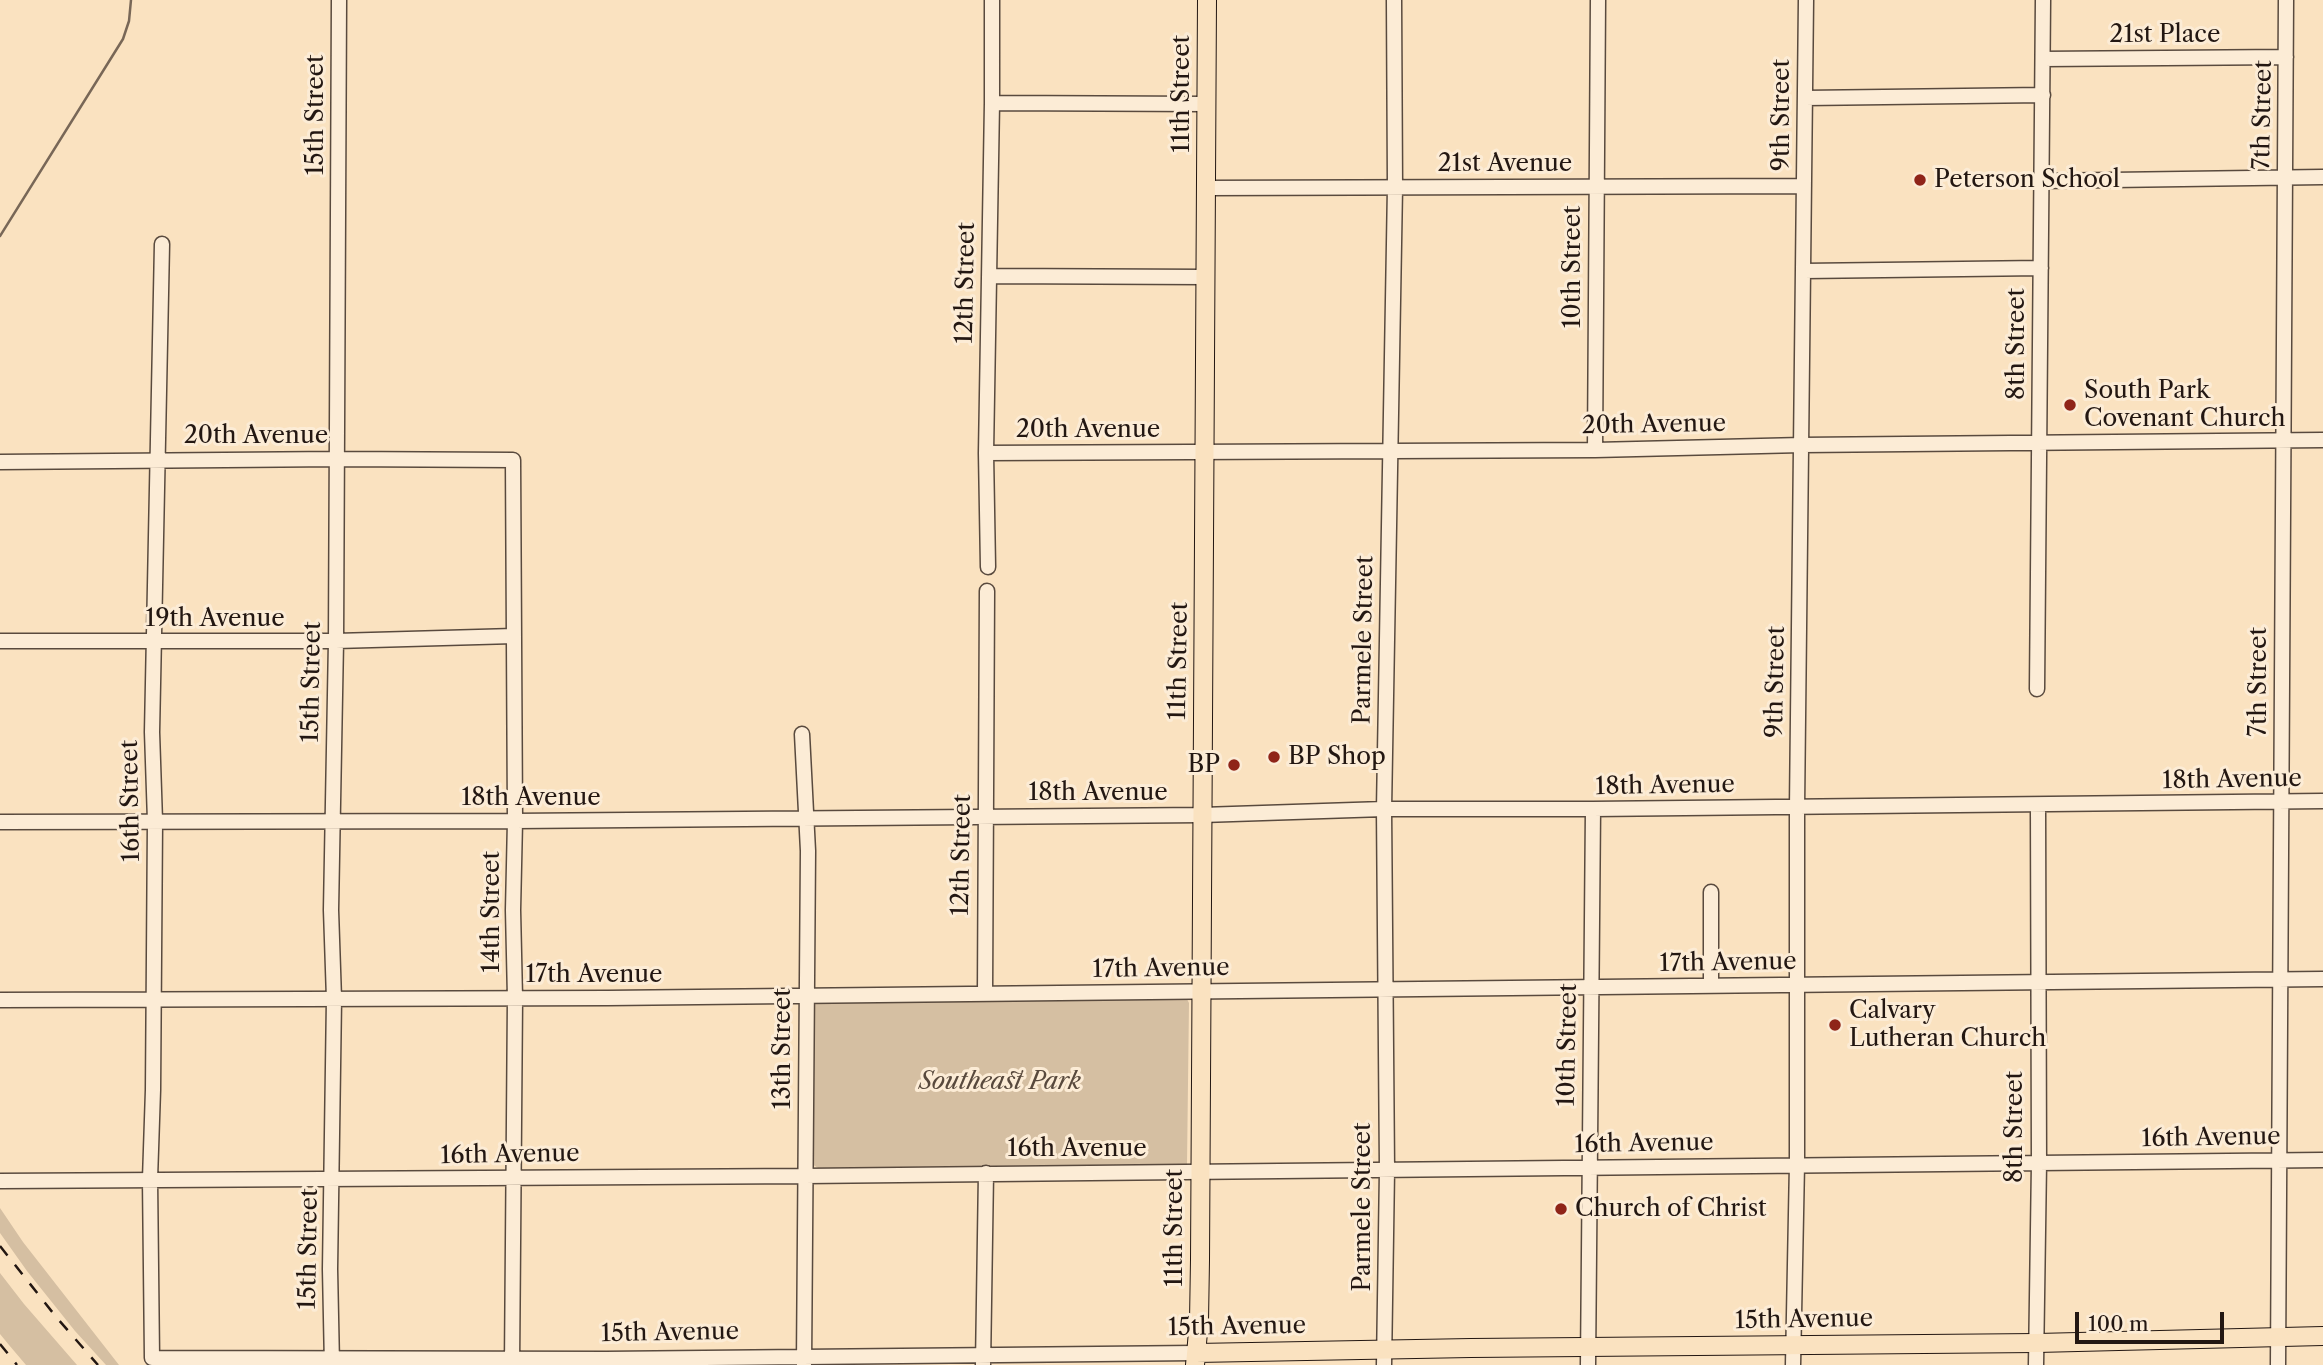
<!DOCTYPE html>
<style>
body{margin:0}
#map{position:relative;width:2323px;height:1365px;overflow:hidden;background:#fae2c0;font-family:"Libre Caslon Text",serif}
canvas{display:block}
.scale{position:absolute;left:2075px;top:1312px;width:149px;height:32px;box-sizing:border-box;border:4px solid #231712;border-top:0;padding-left:9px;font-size:21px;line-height:24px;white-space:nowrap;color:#231712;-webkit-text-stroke:5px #fcecd6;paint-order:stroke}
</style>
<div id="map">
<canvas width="2323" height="1365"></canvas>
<div class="scale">100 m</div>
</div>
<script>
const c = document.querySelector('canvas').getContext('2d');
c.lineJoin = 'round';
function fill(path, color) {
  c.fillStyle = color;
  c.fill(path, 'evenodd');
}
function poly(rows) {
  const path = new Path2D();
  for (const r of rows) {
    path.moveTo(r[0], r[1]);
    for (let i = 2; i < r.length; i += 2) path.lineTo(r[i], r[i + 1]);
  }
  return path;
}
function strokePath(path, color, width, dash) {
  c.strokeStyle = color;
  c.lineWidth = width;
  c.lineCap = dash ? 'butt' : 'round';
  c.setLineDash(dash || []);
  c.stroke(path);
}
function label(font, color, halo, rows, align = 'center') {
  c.font = font + ' "Libre Caslon Text",serif';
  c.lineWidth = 6;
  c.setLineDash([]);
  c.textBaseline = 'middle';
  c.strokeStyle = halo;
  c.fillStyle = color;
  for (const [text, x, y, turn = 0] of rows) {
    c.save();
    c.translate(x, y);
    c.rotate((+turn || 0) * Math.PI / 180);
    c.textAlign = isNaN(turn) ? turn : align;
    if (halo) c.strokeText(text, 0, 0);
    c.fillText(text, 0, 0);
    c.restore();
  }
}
fill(poly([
 [1182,997,1187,999,1189,1003,1187,1164,818,1168,812,1164,813,1005,818,1001],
 [0,1208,23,1242,119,1365,106,1365,75,1331,27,1271,0,1233],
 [0,1273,24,1304,77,1365,26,1365,9,1345,0,1334]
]), '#d5bfa2');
strokePath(poly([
 [0,236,123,39,129,21,131,0]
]), '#786757', 2.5);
const minor = poly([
 [2043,59,2286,57],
 [1805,98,2043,95],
 [992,103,1207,104],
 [2041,181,2323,177],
 [1206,188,1804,186],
 [162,244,152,732,155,821,153,1090,150,1179,152,1358,606,1359,1196,1353],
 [1804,271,2041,268],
 [989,276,1206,277],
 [1595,450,1598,0],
 [986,453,1595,450,1802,445,2323,440],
 [0,462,337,459,513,460,515,821,513,910,515,998,512,1365],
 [988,567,986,453,992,103,992,0],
 [0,641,336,641,514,636],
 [2037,689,2043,0],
 [802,734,808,851,804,1364],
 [0,822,515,821,1202,815,1384,809,1593,809,2323,801],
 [1711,986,1711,892],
 [985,994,987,591],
 [0,1000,608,998,2323,979],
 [0,1181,805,1176,2323,1160],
 [332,1365,330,1269,334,999,331,910,336,641,339,0],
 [983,1365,986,1173],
 [1384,1365,1387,1170,1384,809,1395,187,1394,0],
 [1588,1365,1593,809],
 [1793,1365,1797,1164,1797,807,1806,0],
 [2036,1365,2039,1163,2038,806],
 [2278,1365,2286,0]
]);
const major = poly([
 [1196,1353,1471,1348,2037,1343,2323,1336],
 [1195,1365,1199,1321,1200,1260,1207,0]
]);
strokePath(minor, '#594a3e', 17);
strokePath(major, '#231712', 20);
strokePath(minor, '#fcecd6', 14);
strokePath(major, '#fae2c0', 18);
strokePath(poly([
 [0,1246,57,1318,98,1365],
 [0,1344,17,1365]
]), '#231712', 2.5, [12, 12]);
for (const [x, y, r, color] of [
 [1920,180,7,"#8f2418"],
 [2070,405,7,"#8f2418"],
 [1274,757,7,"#8f2418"],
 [1234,765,7,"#8f2418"],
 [1835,1025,7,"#8f2418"],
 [1561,1209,7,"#8f2418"]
]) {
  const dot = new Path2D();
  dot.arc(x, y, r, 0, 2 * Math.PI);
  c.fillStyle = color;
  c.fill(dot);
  strokePath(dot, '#fcecd6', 2.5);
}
label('24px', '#231712', '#fcecd6', [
 ["21st Place",2165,35],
 ["11th Street",1182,94,-90],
 ["15th Street",316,115,-90],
 ["9th Street",1782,115,-90],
 ["7th Street",2263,115,-89],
 ["21st Avenue",1505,164],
 ["10th Street",1573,267,-90],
 ["12th Street",966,283,-89],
 ["8th Street",2017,344,-90],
 ["20th Avenue",1654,425,-1],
 ["20th Avenue",1088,430],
 ["20th Avenue",256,436],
 ["19th Avenue",215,619],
 ["Parmele Street",1364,640,-89],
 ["11th Street",1179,661,-89],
 ["15th Street",312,682,-89],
 ["9th Street",1776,682,-89],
 ["7th Street",2259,682,-90],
 ["18th Avenue",2232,780,-1],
 ["18th Avenue",1665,786,-1],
 ["18th Avenue",1098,793],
 ["18th Avenue",531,798],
 ["16th Street",131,801,-91],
 ["12th Street",962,855,-89],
 ["14th Street",492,912,-90],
 ["17th Avenue",1728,963,-1],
 ["17th Avenue",1161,969,-1],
 ["17th Avenue",594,975],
 ["10th Street",1568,1045,-89],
 ["13th Street",783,1049,-90],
 ["8th Street",2015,1127,-90],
 ["16th Avenue",2211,1138,-1],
 ["16th Avenue",1644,1144,-1],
 ["16th Avenue",1077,1149],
 ["16th Avenue",510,1155,-1],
 ["Parmele Street",1363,1207,-90],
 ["11th Street",1175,1228,-90],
 ["15th Street",309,1249,-89],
 ["15th Avenue",1804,1320,-1],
 ["15th Avenue",1237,1327,-1],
 ["15th Avenue",670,1333,-1]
]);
label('24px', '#231712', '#fcecd6', [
 ["Peterson School",1934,180],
 ["South Park",2084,391],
 ["Covenant Church",2084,419],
 ["BP Shop",1288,757],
 ["BP",1220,765,"right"],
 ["Calvary",1849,1011],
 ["Lutheran Church",1849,1039],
 ["Church of Christ",1575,1209]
], 'left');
label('italic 24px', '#58493d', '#fcecd6', [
 ["Southeast Park",1000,1082]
]);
</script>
